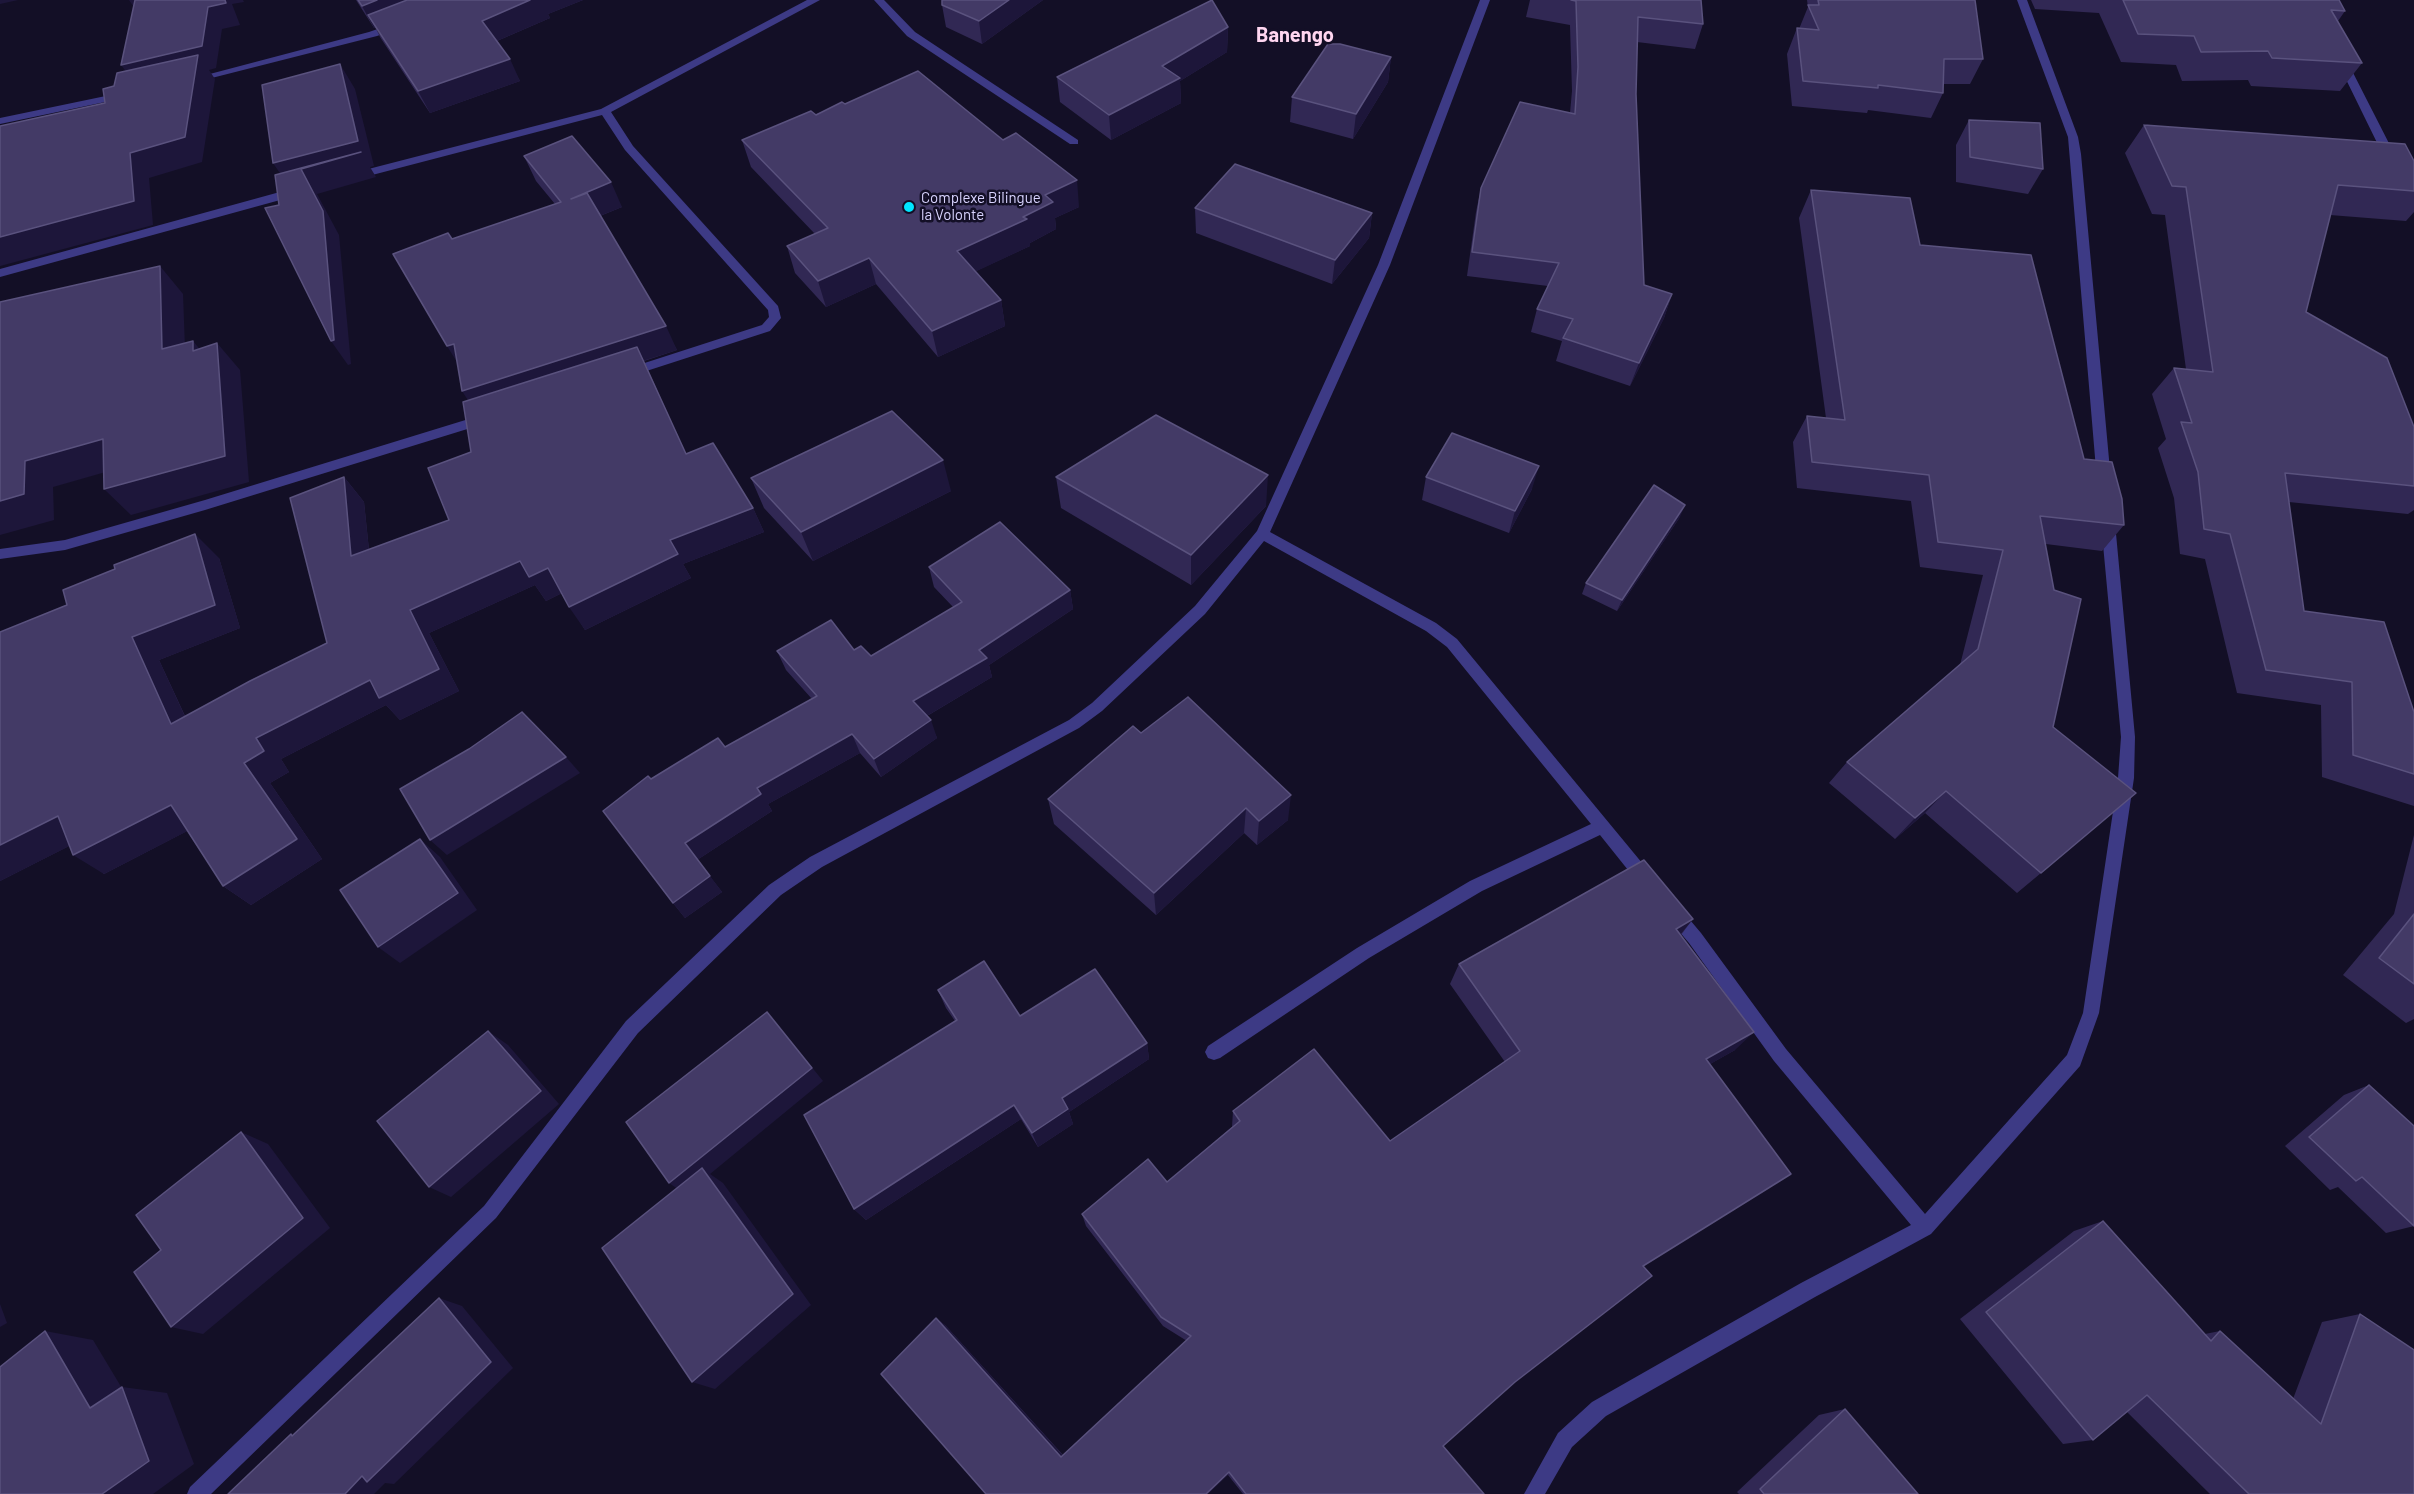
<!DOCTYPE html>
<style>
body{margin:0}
canvas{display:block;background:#130f26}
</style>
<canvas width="2414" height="1494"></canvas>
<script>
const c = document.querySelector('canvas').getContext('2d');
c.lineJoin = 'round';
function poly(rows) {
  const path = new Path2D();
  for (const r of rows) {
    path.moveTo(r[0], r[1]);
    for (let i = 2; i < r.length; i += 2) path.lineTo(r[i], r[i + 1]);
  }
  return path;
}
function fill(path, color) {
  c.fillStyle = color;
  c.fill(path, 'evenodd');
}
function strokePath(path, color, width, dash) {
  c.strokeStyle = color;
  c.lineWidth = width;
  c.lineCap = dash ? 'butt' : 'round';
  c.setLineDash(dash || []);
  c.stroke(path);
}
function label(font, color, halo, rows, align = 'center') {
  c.font = font + ' Barlow,sans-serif';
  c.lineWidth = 5;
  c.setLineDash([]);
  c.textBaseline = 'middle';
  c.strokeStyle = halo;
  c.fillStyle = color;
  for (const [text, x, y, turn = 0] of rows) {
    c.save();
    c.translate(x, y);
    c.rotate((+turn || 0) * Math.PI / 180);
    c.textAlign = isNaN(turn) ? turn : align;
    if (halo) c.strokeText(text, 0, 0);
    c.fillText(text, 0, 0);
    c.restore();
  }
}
fill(poly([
 [807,0,820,0,611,112,633,146,778,306,781,318,770,331,631,376,623,376,621,373,623,370,762,325,769,317,768,310,625,150,602,115,353,180,347,176,349,174,601,109,807,0],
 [874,0,884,0,915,32,1078,140,1078,144,1070,144,907,36,874,0],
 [1480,0,1490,0,1390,265,1270,532,1436,623,1457,639,1652,875,1654,880,1652,885,1646,887,1640,885,1600,835,1482,891,1369,958,1220,1058,1214,1060,1208,1058,1205,1052,1208,1046,1357,948,1470,881,1591,824,1447,647,1426,631,1264,541,1205,614,1102,711,1079,728,822,867,781,895,638,1033,496,1218,211,1494,187,1494,190,1487,484,1206,626,1021,769,885,810,857,1069,720,1092,703,1195,606,1257,531,1378,265,1480,0],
 [2017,0,2027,0,2078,137,2081,154,2111,481,2104,486,2097,481,2068,137,2017,0],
 [395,23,400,26,399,28,377,36,192,83,187,80,369,32,395,23],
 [2341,56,2346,59,2398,161,2396,163,2388,163,2386,161,2336,59,2341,56],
 [125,92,129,93,129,97,0,124,0,118,125,92],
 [298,187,304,191,302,194,0,277,0,269,298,187],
 [485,414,491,419,490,422,205,510,65,550,0,559,0,549,65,540,205,500,485,414],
 [2108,518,2115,523,2135,737,2134,778,2099,1013,2080,1066,1931,1234,1815,1297,1606,1416,1572,1447,1545,1494,1524,1494,1558,1433,1592,1402,1801,1283,1911,1225,1774,1061,1689,943,1667,917,1665,912,1667,907,1673,905,1679,907,1701,933,1786,1049,1925,1214,2067,1055,2083,1013,2118,778,2121,737,2101,523,2108,518]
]), '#3d3a85');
fill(poly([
 [356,0,583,0,548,14,550,18,497,41,520,81,430,113,380,37,375,27,374,28],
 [1043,0,982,44,946,27,942,5],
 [1530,0,1701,0,1703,24,1695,49,1637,42,1636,94,1644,285,1672,294,1664,318,1630,386,1556,361,1562,341,1531,332,1537,309,1548,286,1467,276,1476,212,1481,188,1570,113,1572,91,1570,25,1526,17],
 [1807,0,1975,0,1983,59,1970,84,1943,84,1943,93,1931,118,1868,110,1867,113,1792,106,1787,54,1797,28,1799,29,1808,7],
 [2031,0,2339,0,2345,11,2338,21,2362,63,2340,91,2251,86,2248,80,2182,81,2176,65,2121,62,2099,13,2035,9],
 [1228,27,1227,52,1180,81,1181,103,1111,140,1060,102,1057,77],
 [1391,57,1388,82,1353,139,1290,122,1292,97],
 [845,104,1079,207,1055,218,1056,229,1030,243,1030,246,976,271,1001,300,1005,326,938,357,876,284,826,307,795,273,787,246,815,234,751,167,742,140],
 [1969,120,2043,169,2028,194,1956,182,1956,145],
 [2144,125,2414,161,2414,212,2406,221,2330,215,2306,312,2414,427,2414,510,2408,514,2289,502,2304,611,2414,712,2414,806,2322,777,2321,705,2237,693,2205,559,2180,554,2174,498,2158,448,2166,439,2152,394,2174,368,2186,369,2165,215,2152,214,2125,153],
 [524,156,622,207,600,216,677,350,644,361,686,454,753,508,764,532,683,564,691,578,585,630,562,593,546,601,535,585,429,633,459,691,400,720,386,705,281,759,289,772,270,783,322,859,251,905,223,886,187,831,104,874,69,846,0,881,0,632,219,558,240,628,159,660,185,716,327,643,344,477,364,502,369,550,449,520,471,452,468,400,452,239,555,204,536,181],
 [1811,190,1920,245,2084,459,2124,525,2102,551,2046,544,2053,727,2041,873,2017,893,1925,813,1895,839,1829,783,1847,762,1960,665,1983,575,1920,567,1911,501,1797,488,1793,442,1807,416,1826,418,1799,218],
 [1195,208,1372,213,1369,238,1332,284,1196,233],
 [1056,477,1266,506,1191,585,1061,508],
 [1426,477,1532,489,1509,533,1422,500],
 [751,478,951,491,813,561,764,508],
 [1680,517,1617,611,1582,594,1586,583],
 [929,567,1070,590,1073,609,989,665,992,677,927,716,937,738,881,777,860,753,768,804,772,811,697,860,722,892,685,918,673,903,651,779,725,747,812,699,786,670,777,651,854,650,871,656,953,607,934,587],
 [1141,733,1288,820,1257,845,1244,833,1156,915,1054,824,1048,799],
 [2414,835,2414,1019,2406,1023,2343,975,2394,914],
 [1693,919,1681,935,1735,1050,1710,1064,1643,1266,1443,1446,1484,1494,1243,1494,1228,1475,986,1494,936,1318,946,1326,1063,1455,1187,1341,1163,1326,1086,1226,1082,1214,1167,1182,1232,1127,1233,1111,1390,1141,1505,1062,1450,984,1459,964],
 [938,990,1020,1016,1147,1043,1149,1059,1069,1112,1073,1124,1038,1147,1021,1119,866,1220,854,1209,955,1021,946,1008],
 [2369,1085,2414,1226,2386,1233,2338,1187,2330,1190,2285,1146,2344,1095],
 [2103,1221,2205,1334,2220,1331,2293,1399,2322,1322,2360,1314,2414,1494,2210,1494,2127,1412,2093,1440,2063,1444,1960,1319,2074,1231],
 [1845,1409,1918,1494,1739,1494,1737,1492,1819,1415]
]), '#312854');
fill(poly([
 [0,0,18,0,0,4],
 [129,0,145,0,138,13],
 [225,0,243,0,244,2,232,4,240,25,222,29,216,68,209,70,215,79,202,162,149,178,153,225,0,266,0,237,130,153,138,87,121,65,208,7],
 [377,0,447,0,368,15,375,27,374,28,362,6],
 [530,0,583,0,548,14,550,18,492,43,482,21],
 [1009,0,1043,0,982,44,979,21],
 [1228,27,1227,52,1180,81,1181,103,1111,140,1109,115,1162,66],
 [1391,57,1388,82,1353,139,1356,114],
 [510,59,520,81,430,113,418,91],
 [340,64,355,89,374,166,370,167,376,177,317,194,339,235,351,364,348,365,331,341,290,188,273,163],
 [1077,180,1079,207,1055,218,1056,229,1030,243,1030,246,962,278,957,251,1023,217,1045,195],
 [611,182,622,207,582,223,571,199],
 [1372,213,1369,238,1332,284,1335,260],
 [869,258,876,284,826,307,818,281],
 [160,266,183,294,186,377,162,349],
 [1672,294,1664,318,1630,386,1639,363],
 [1001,300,1005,326,938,357,932,331],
 [666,326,677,350,477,414,462,391],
 [193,341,216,369,193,351],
 [217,343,240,370,249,482,131,515,104,489],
 [454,344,462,370,447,346],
 [103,439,130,465,53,487,54,520,0,535,0,501,25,461],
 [943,460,951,491,813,561,801,532],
 [1539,466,1532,489,1509,533,1515,511],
 [1268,475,1266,506,1191,585,1191,555],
 [344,477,364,502,372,580,351,556],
 [1685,505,1680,517,1617,611,1622,600],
 [753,508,764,532,683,564,691,578,585,630,569,607,670,540],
 [195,534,219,558,240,628,159,660,198,745,171,724,132,637],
 [520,561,548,568,564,592,546,601,535,585,429,633,459,691,400,720,386,705,281,759,289,772,270,783,322,859,251,905,223,886,244,763,256,738,410,610],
 [1070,590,1073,609,989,665,992,677,920,720,913,701,979,650],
 [931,720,937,738,881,777,874,759],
 [852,734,860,753,768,804,772,811,697,860,685,843,757,788],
 [566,757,580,773,447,855,430,840],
 [1946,791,1925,813,1895,839,1915,818],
 [1291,795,1288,820,1257,845,1259,821],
 [171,805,199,825,104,874,73,855],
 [1246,808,1244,833,1156,915,1154,893],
 [58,816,89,836,0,881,0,845],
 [420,839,440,857,477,910,400,963,378,947],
 [710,876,722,892,685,918,673,903],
 [1693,919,1676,940,1676,929],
 [767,1012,823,1081,710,1174,723,1183,811,1305,715,1389,692,1382,685,1194,669,1183],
 [488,1031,508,1045,559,1104,451,1197,429,1187],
 [1754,1032,1735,1050,1689,1076,1706,1059],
 [1147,1043,1149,1059,1069,1112,1073,1124,1038,1147,1032,1133,1062,1098],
 [1014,1105,1021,1119,866,1220,854,1209],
 [241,1132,268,1144,330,1228,203,1334,171,1327],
 [439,1298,462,1306,513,1368,394,1484,385,1483,374,1494,345,1494],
 [0,1304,7,1323,0,1327],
 [936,1318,946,1326,1067,1460,1061,1457],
 [45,1331,93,1340,123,1390,122,1387,167,1393,194,1464,153,1494,102,1494,90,1408],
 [1229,1472,1228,1475,1208,1494,1206,1494]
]), '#1d163a');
const building = poly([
 [135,0,225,0,226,3,208,7,202,46,121,65,135,0],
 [358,0,377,0,362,6,358,0],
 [407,0,530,0,482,21,510,59,418,91,368,15,407,0],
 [942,0,1009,0,979,21,942,5,942,0],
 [1212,0,1228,27,1162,66,1180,78,1109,115,1057,77,1212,0],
 [1571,0,1701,0,1703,24,1638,17,1636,94,1644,285,1672,294,1639,363,1563,338,1573,319,1537,309,1559,263,1472,252,1481,188,1520,102,1575,114,1578,67,1576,1,1571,0],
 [1818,0,1975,0,1983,59,1944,59,1943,93,1878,85,1878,88,1803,81,1797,28,1819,30,1808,5,1819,5,1818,0],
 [2123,0,2339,0,2345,11,2331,10,2362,63,2272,58,2268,51,2201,52,2194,36,2138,34,2123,0],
 [1328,44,1340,44,1391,57,1356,114,1292,97,1328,44],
 [198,55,185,137,130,153,134,201,0,237,0,126,105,103,103,89,114,86,117,73,198,55],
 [340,64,358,141,273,163,262,85,340,64],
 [918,71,1003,140,1016,133,1077,180,1045,195,1053,202,1023,217,1027,219,957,251,1001,300,932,331,869,258,818,281,787,246,828,228,742,140,811,111,816,115,842,102,845,104,918,71],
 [1969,120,2040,123,2043,169,1970,157,1969,120],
 [2144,125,2405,144,2414,161,2414,191,2338,185,2306,312,2387,358,2414,427,2414,486,2285,473,2304,611,2384,622,2414,712,2414,774,2353,755,2352,682,2266,670,2230,534,2204,529,2198,472,2181,422,2192,423,2174,368,2213,372,2186,187,2172,186,2144,125],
 [572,136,611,182,571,199,587,193,666,326,462,391,454,344,447,346,393,254,448,233,452,239,561,202,524,156,572,136],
 [361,152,301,169,323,211,334,340,331,341,265,208,279,205,275,175,361,152],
 [1235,164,1372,213,1335,260,1195,208,1235,164],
 [1811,190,1910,198,1920,245,2031,255,2084,459,2112,462,2122,499,2124,525,2040,516,2054,590,2081,599,2053,727,2136,793,2041,873,1946,791,1915,818,1847,762,1978,649,2003,550,1938,542,1929,475,1812,462,1807,416,1845,420,1811,190],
 [160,266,162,349,193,341,193,351,217,343,225,456,104,489,103,439,25,461,24,494,0,501,0,302,160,266],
 [637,347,686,454,713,443,753,508,670,540,678,554,569,607,548,568,529,577,520,561,410,610,439,669,379,698,370,680,256,738,264,751,244,763,297,839,223,886,171,805,73,855,58,816,0,845,0,632,67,605,63,590,115,569,114,565,195,534,215,605,132,637,171,724,250,681,327,643,290,498,344,477,351,556,449,520,428,468,471,452,463,402,637,347],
 [892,411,943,460,801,532,751,478,892,411],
 [1156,415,1268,475,1191,555,1056,477,1156,415],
 [1452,433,1539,466,1515,511,1426,477,1452,433],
 [1654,485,1685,505,1622,600,1586,583,1654,485],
 [1000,522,1070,590,979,650,987,658,913,701,931,720,874,759,852,734,757,788,761,794,685,843,710,876,673,903,603,811,648,776,651,779,718,738,725,747,817,696,777,651,831,620,854,650,861,646,871,656,962,602,929,567,1000,522],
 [1188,697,1291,795,1259,821,1246,808,1154,893,1048,799,1133,726,1141,733,1188,697],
 [522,712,566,757,430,840,400,789,469,749,522,712],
 [420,839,458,893,378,947,340,890,420,839],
 [1644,860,1693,919,1676,929,1754,1032,1706,1059,1791,1174,1643,1266,1652,1276,1515,1382,1443,1446,1484,1494,1246,1494,1229,1472,1206,1494,986,1494,881,1374,936,1318,1061,1457,1191,1336,1161,1317,1082,1214,1148,1159,1167,1182,1240,1121,1233,1111,1314,1049,1390,1141,1520,1051,1459,964,1644,860],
 [2414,914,2414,984,2379,958,2414,914],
 [984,961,1020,1016,1095,969,1147,1043,1062,1098,1068,1109,1032,1133,1014,1105,854,1209,804,1115,957,1020,938,990,984,961],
 [767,1012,812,1068,669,1183,626,1122,767,1012],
 [488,1031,541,1091,429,1187,377,1121,488,1031],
 [2369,1085,2414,1126,2414,1226,2362,1177,2356,1181,2309,1137,2369,1085],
 [241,1132,303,1218,171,1327,134,1272,161,1250,136,1215,241,1132],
 [702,1168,793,1294,692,1382,602,1248,702,1168],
 [2103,1221,2211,1341,2220,1331,2321,1424,2360,1314,2414,1350,2414,1494,2249,1494,2147,1395,2093,1440,1986,1312,2103,1221],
 [439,1298,491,1362,367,1482,362,1476,345,1494,228,1494,291,1434,292,1436,439,1298],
 [45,1331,90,1408,122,1387,149,1461,102,1494,0,1494,0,1367,45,1331],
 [1845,1409,1918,1494,1764,1494,1760,1489,1845,1409]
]);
fill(building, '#433a66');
strokePath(building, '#5a527e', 1.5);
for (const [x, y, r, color] of [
 [909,207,6,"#00e5ff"]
]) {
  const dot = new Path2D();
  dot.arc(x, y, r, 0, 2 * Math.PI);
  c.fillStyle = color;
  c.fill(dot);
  strokePath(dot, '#130f26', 2);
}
label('15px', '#d9d4ff', '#130f26', [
 ["Complexe Bilingue",921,198],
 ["la Volonte",921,215]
], 'left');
label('bold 20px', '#ffd6f0', '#130f26', [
 ["Banengo",1295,35]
]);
</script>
